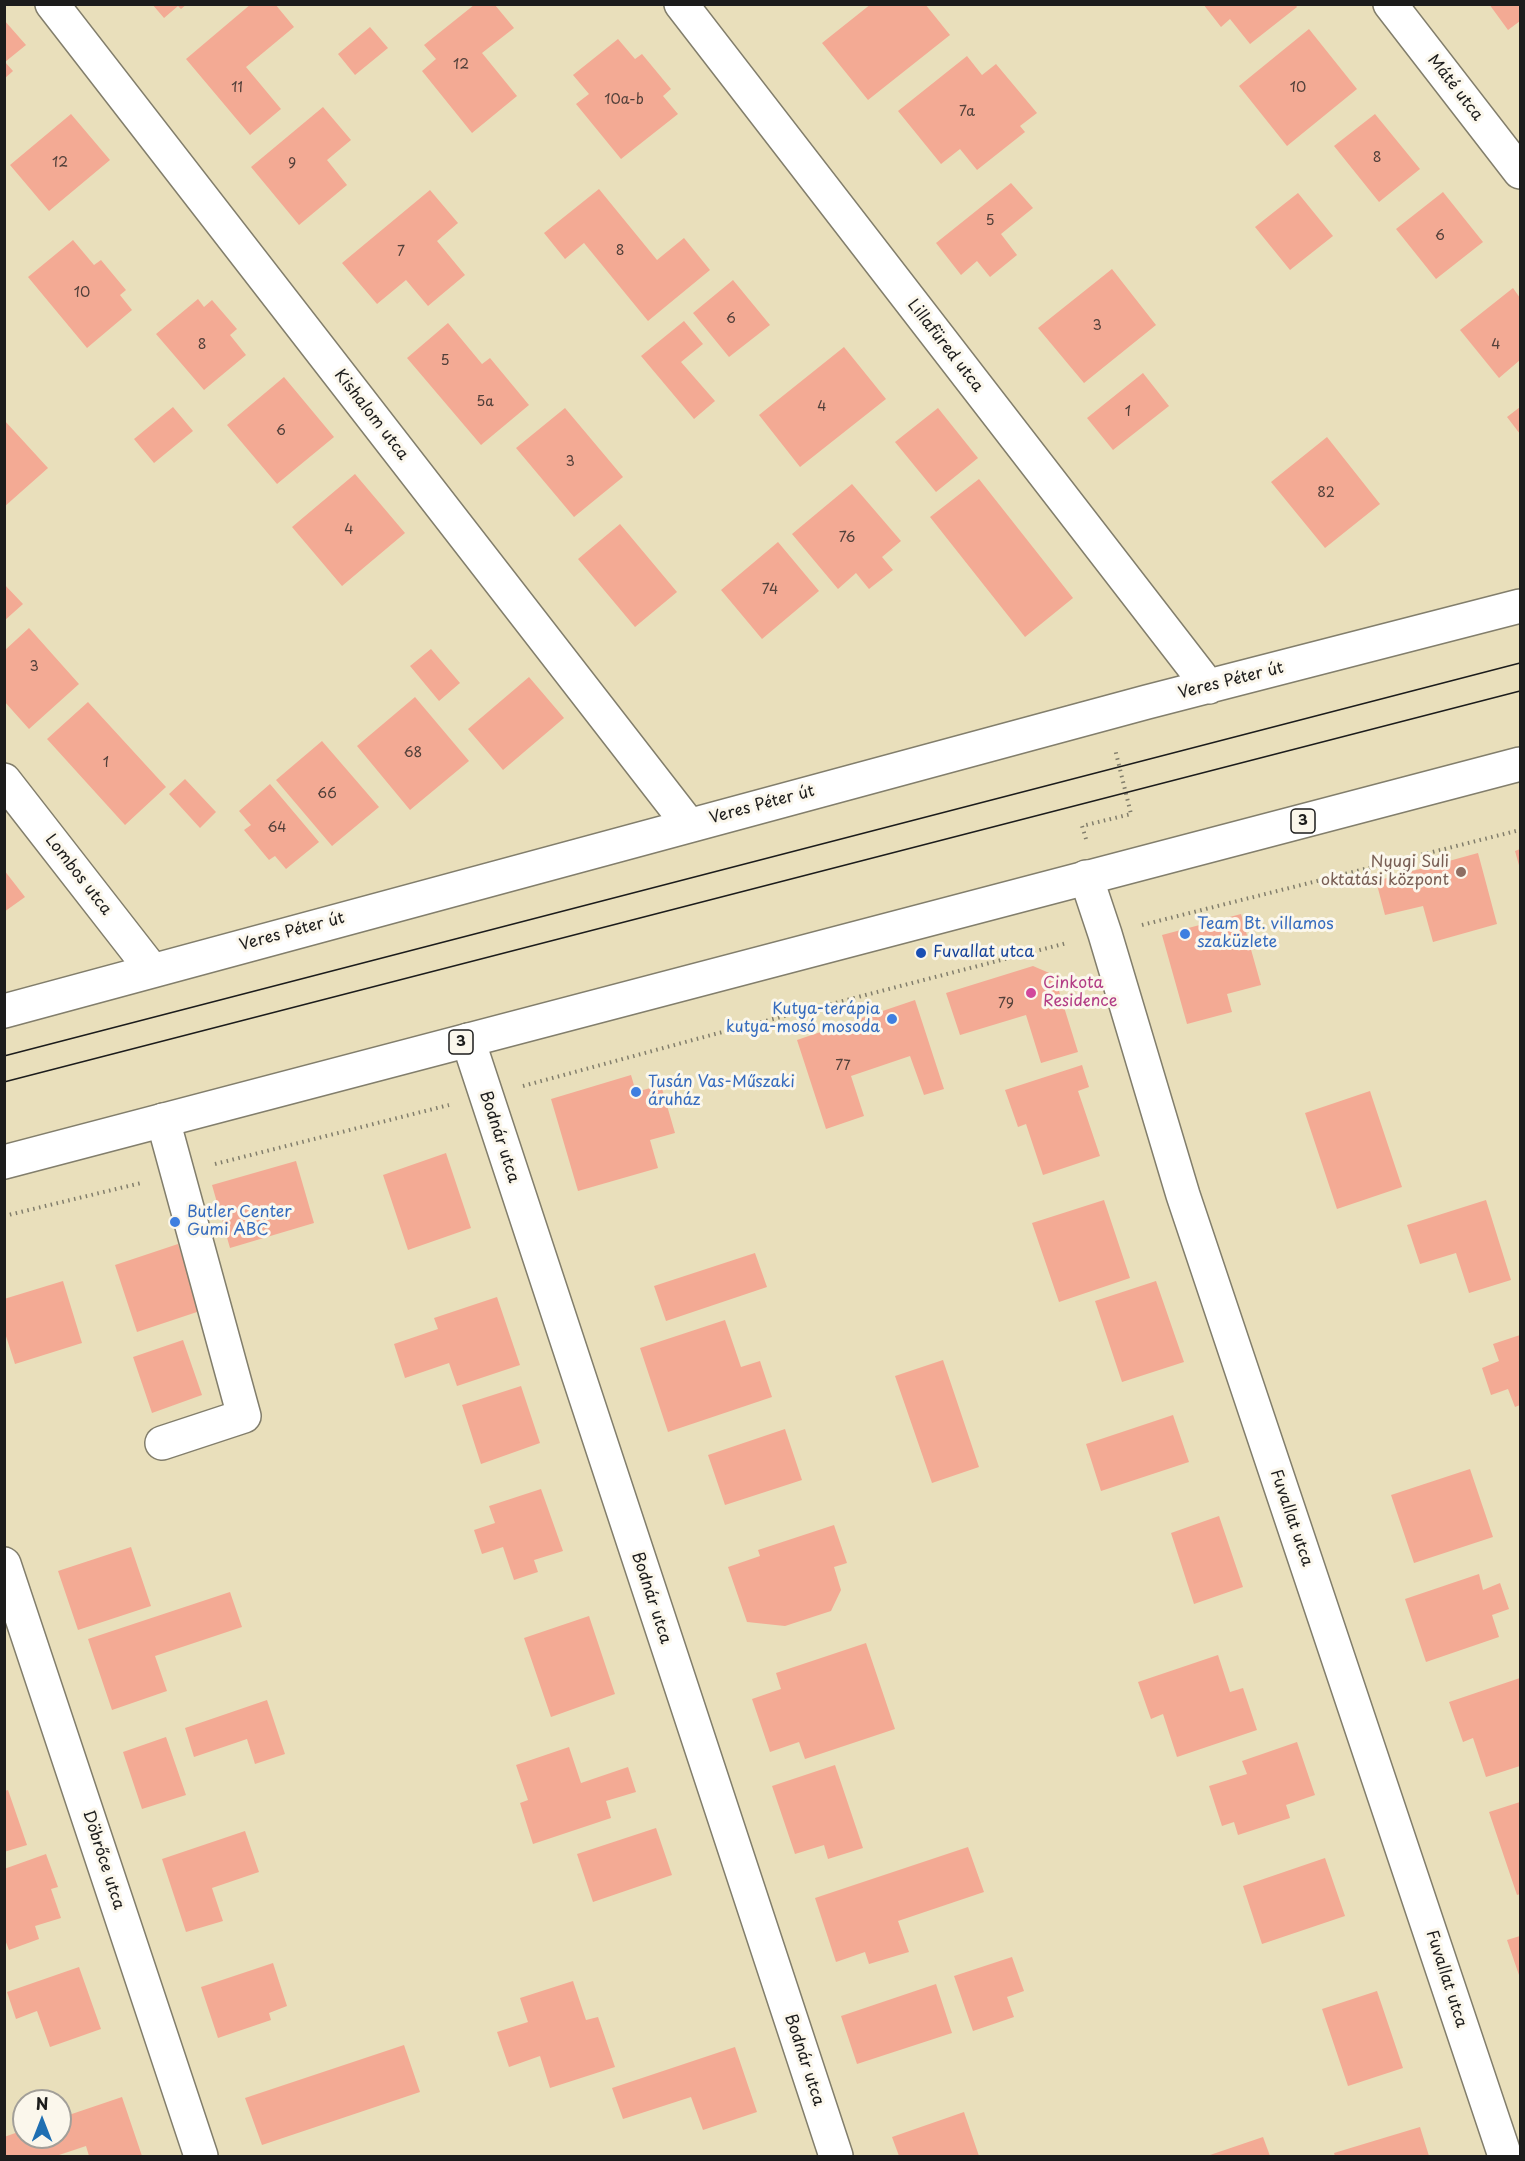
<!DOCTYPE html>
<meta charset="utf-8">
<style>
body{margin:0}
#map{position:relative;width:1525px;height:2161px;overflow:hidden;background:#e9dfbb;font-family:"Playpen Sans",sans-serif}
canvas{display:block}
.frame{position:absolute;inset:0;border:6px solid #1c1c1c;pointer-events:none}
.north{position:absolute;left:12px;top:2089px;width:60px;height:60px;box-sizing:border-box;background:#fbf7ec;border:2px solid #a29f99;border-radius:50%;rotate:0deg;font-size:16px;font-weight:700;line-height:24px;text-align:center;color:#1c1c1c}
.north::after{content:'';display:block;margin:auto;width:21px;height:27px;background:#1f6fb2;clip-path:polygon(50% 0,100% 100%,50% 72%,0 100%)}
</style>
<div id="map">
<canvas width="1525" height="2161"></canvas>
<div class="frame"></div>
<div class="north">N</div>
</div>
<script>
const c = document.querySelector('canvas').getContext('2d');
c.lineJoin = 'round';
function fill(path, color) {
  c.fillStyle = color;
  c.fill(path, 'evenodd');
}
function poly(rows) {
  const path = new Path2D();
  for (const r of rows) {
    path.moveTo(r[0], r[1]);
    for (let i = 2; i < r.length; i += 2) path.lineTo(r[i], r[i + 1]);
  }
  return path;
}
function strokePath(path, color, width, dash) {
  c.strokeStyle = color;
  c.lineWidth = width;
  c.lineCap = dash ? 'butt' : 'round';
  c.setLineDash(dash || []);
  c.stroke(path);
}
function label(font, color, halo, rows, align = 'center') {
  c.font = font + ' "Playpen Sans",sans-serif';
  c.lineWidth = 6;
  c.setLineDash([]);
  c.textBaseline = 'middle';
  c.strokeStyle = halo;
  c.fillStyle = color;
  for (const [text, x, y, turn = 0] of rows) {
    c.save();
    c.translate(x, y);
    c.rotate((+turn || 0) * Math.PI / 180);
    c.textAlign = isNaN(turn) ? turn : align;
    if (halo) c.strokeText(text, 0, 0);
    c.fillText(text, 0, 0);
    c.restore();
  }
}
fill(poly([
 [152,4,187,4,181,9,178,6,164,18],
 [251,4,275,4,294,27,246,67,281,109,250,135,186,59],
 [871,4,925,4,950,35,868,100,822,43],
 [1203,4,1295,4,1297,7,1250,44,1230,19,1221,27],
 [1489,4,1520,4,1520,21,1508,30],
 [474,5,495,5,514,28,482,53,517,96,472,133,422,71,436,59,424,45],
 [4,20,26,45,5,62,13,71,4,79],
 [370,27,388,48,355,75,338,54],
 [1309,29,1357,89,1287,146,1239,86],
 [618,39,635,59,642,54,671,89,663,96,678,114,621,159,576,104,589,94,573,75],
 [967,56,982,75,996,64,1037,113,1020,126,1025,132,977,170,960,149,941,164,898,111],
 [323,107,351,140,327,160,347,185,299,225,251,167],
 [71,114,110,160,49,211,10,165],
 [1375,114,1420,169,1379,202,1334,146],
 [1011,183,1033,208,1001,234,1017,255,990,277,977,261,961,275,936,243],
 [599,189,657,260,684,238,710,270,648,321,584,243,565,259,544,233],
 [430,190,458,223,437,241,465,275,428,306,406,280,377,304,342,263],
 [1443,192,1483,242,1436,279,1396,229],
 [1298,193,1333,236,1290,270,1255,227],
 [73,240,94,265,101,260,126,290,120,295,132,310,87,348,28,277],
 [1112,269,1156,325,1084,383,1038,328],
 [733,280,770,325,729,357,693,313],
 [1513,288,1520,298,1520,360,1499,378,1460,330],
 [198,299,204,307,212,300,237,329,230,335,246,355,204,390,156,334],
 [684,321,703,344,681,362,715,401,694,419,641,356],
 [448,323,482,364,490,358,529,405,481,445,407,358],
 [844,347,886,399,800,467,759,415],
 [1143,373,1169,406,1113,450,1087,418],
 [284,377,334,437,277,484,227,425],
 [173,407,193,431,154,463,134,439],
 [1520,407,1520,434,1507,417],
 [565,408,623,477,574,517,516,448],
 [938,408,978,458,936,492,895,442],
 [4,420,48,468,4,507],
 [1327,437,1380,504,1325,548,1271,482],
 [355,474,405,533,342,586,292,527],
 [979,479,1073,598,1025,637,930,517],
 [852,484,901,541,882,557,893,570,869,589,856,573,838,589,792,534],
 [620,524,677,592,635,627,578,559],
 [778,542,819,591,762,639,721,590],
 [4,584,23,604,4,621],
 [29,628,79,684,29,729,4,701,4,651],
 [431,649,460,683,439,701,410,666],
 [529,677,564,718,503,770,468,729],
 [415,697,469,761,410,810,357,746],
 [88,702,166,787,125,825,47,739],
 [322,741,379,807,332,846,276,780],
 [185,779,216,812,200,828,169,794],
 [270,784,319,842,286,869,275,856,269,860,244,830,251,825,239,811],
 [1520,849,1520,869,1515,851],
 [1478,853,1497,924,1433,942,1423,906,1385,915,1376,881],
 [4,870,25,897,4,912],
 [1241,914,1261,985,1227,994,1232,1012,1187,1024,1162,935],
 [1033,966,1054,975,1078,1052,1041,1063,1026,1015,960,1035,946,993],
 [915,1000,944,1089,924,1095,910,1056,851,1076,864,1116,826,1129,797,1040],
 [1082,1065,1089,1087,1078,1091,1100,1156,1043,1175,1026,1124,1018,1127,1005,1090],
 [631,1075,636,1092,661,1085,675,1133,650,1140,658,1168,578,1191,551,1099],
 [1370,1091,1402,1187,1337,1209,1305,1113],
 [446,1153,471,1228,408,1250,383,1175],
 [296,1161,314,1223,230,1248,212,1185],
 [1104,1200,1130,1278,1059,1302,1032,1223],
 [1486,1200,1511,1280,1469,1293,1456,1253,1420,1264,1407,1225],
 [178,1244,200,1311,137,1332,115,1265],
 [755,1253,767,1287,666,1321,654,1286],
 [63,1281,82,1343,15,1364,4,1330,4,1299],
 [1156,1281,1184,1362,1122,1382,1095,1301],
 [497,1297,520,1365,457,1386,449,1363,405,1378,394,1344,438,1329,434,1318],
 [725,1320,741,1367,760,1361,772,1397,668,1432,640,1348],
 [1520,1335,1520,1405,1515,1407,1508,1389,1491,1395,1482,1368,1499,1361,1493,1344],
 [183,1340,202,1395,152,1413,133,1357],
 [943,1360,979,1467,932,1483,895,1376],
 [521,1386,540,1443,481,1464,462,1405],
 [1173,1415,1189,1462,1101,1491,1086,1444],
 [785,1429,802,1480,725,1505,708,1455],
 [1470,1469,1493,1537,1414,1563,1391,1495],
 [541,1489,563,1551,534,1560,538,1572,514,1580,503,1547,482,1554,474,1530,495,1523,489,1506],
 [1219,1516,1243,1587,1194,1604,1171,1533],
 [834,1525,847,1563,834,1567,841,1590,831,1611,785,1626,747,1622,728,1567,760,1556,758,1550],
 [131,1547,151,1606,78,1630,58,1571],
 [1479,1574,1483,1590,1500,1583,1509,1609,1492,1615,1499,1637,1426,1662,1405,1599],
 [230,1592,242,1627,155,1656,167,1691,112,1710,88,1639],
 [589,1616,615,1694,551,1717,524,1638],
 [866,1643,895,1729,805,1759,799,1742,770,1752,752,1699,781,1689,776,1673],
 [1218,1655,1230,1692,1243,1688,1257,1730,1177,1757,1163,1714,1151,1719,1138,1682],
 [1520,1678,1520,1766,1486,1777,1473,1738,1463,1742,1449,1702],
 [267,1700,285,1754,255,1764,247,1739,194,1757,185,1728],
 [166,1737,186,1795,142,1809,123,1752],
 [1297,1742,1315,1795,1286,1805,1290,1818,1238,1835,1234,1822,1222,1826,1209,1786,1247,1774,1242,1761],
 [569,1747,581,1783,628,1767,636,1792,606,1801,611,1818,533,1844,520,1803,528,1800,516,1765],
 [835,1765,863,1848,828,1859,824,1845,795,1854,772,1786],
 [8,1790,27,1845,4,1852,4,1791],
 [1520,1802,1520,1894,1517,1895,1489,1812],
 [656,1828,672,1875,593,1902,577,1854],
 [245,1831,259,1872,212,1888,223,1921,186,1932,162,1859],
 [968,1847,984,1892,898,1921,909,1952,869,1964,865,1952,836,1962,815,1898],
 [46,1854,58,1887,51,1889,61,1918,35,1926,39,1939,9,1950,4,1937,4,1869],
 [1325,1858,1345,1916,1262,1944,1243,1886],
 [1520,1936,1520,1978,1507,1940],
 [1012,1957,1024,1991,1007,1997,1014,2017,973,2031,954,1976],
 [273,1963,287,2006,269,2013,271,2020,218,2038,201,1987],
 [79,1967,101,2029,50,2047,37,2011,16,2019,7,1992],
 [573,1981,586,2020,598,2017,615,2067,550,2088,540,2056,509,2067,497,2032,528,2022,520,1998],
 [936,1984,952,2033,857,2064,841,2016],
 [1377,1991,1403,2068,1348,2086,1322,2009],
 [404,2045,420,2092,262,2145,245,2098],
 [735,2047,757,2112,703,2130,691,2097,623,2119,612,2088],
 [122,2097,142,2156,89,2156,86,2146,56,2156,4,2156,4,2137,24,2130,24,2137,60,2137,60,2118],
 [964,2112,979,2156,899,2156,892,2137],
 [1420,2127,1429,2156,1335,2156,1334,2153],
 [1263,2137,1270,2156,1207,2156]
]), '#f3aa94');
const minor = poly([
 [52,4,689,825],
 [681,4,1209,687],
 [1390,4,1520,172],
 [4,780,152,970],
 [1086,877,1105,934,1183,1195,1505,2156],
 [4,1011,1147,702,1520,606],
 [468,1040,836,2156],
 [162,1443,244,1416,163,1120],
 [4,1564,201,2156]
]);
const major = poly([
 [4,1162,1520,764]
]);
strokePath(minor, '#827e6c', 36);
strokePath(major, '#827e6c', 36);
strokePath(poly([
 [1086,839,1082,826,1131,814,1115,749],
 [1142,925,1520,830],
 [523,1086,715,1034,1067,943],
 [215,1164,449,1105],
 [4,1216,141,1183]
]), '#827e6c', 4, [1.5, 4.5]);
strokePath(minor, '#fff', 33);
strokePath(major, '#fff', 33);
strokePath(poly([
 [4,1056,1520,663],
 [4,1082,1520,691]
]), '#1c1c1c', 1.5);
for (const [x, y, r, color] of [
 [1461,872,6,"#8d6e63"],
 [1185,934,6,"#3f7fe0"],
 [921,953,6,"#1a4fb4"],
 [1031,993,6,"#d1479c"],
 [892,1019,6,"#3f7fe0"],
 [636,1092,6,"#3f7fe0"],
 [175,1222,6,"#3f7fe0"]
]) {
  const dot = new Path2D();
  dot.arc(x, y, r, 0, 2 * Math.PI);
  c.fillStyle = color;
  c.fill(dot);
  strokePath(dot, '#fbf7ec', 2);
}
label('14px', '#52403a', null, [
 ["12",461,65],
 ["11",237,88],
 ["10",1298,88],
 ["10a-b",624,100],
 ["7a",967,112],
 ["8",1377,158],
 ["12",60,163],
 ["9",292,164],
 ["5",990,221],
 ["6",1440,236],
 ["8",620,251],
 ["7",401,252],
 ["10",82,293],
 ["6",731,319],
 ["3",1097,326],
 ["8",202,345],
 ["4",1496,345],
 ["5",445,361],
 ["5a",485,402],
 ["4",822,407],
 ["1",1128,412],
 ["6",281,431],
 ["3",570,462],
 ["82",1326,493],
 ["4",349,530],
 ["76",847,538],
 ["74",770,590],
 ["3",34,667],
 ["68",413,753],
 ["1",106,763],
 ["66",327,794],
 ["64",277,828],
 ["79",1006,1004],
 ["77",843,1066]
]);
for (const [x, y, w] of [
 [1303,821,24],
 [461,1042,24]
]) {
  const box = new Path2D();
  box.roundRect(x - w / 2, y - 12, w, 24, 4.5);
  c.fillStyle = '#fbf7ec';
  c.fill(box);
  strokePath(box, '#1c1c1c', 1.5);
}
label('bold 15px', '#1c1c1c', null, [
 ["3",1303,821],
 ["3",461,1042]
]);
label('16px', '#1c1c1c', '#fbf7ec', [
 ["Máté utca",1455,88,52],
 ["Lillafüred utca",945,346,52],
 ["Kishalom utca",371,415,52],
 ["Veres Péter út",1231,681,-14],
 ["Veres Péter út",762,805,-15],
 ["Lombos utca",78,875,52],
 ["Veres Péter út",292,932,-15],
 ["Bodnár utca",499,1137,72],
 ["Fuvallat utca",1291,1518,71],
 ["Bodnár utca",651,1598,72],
 ["Döbrőce utca",103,1860,72],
 ["Fuvallat utca",1446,1979,72],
 ["Bodnár utca",804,2060,72]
]);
label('16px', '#785e54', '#fbf7ec', [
 ["Nyugi Suli",1449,863],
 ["oktatási központ",1449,881]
], 'right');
label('16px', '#366cbe', '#fbf7ec', [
 ["Team Bt. villamos",1197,925],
 ["szaküzlete",1197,943],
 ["Kutya-terápia",880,1010,"right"],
 ["kutya-mosó mosoda",880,1028,"right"],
 ["Tusán Vas-Műszaki",648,1083],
 ["áruház",648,1101],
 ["Butler Center",187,1213],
 ["Gumi ABC",187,1231]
], 'left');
label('16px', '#164399', '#fbf7ec', [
 ["Fuvallat utca",933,953]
], 'left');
label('16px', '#b23c85', '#fbf7ec', [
 ["Cinkota",1043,984],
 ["Residence",1043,1002]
], 'left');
</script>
